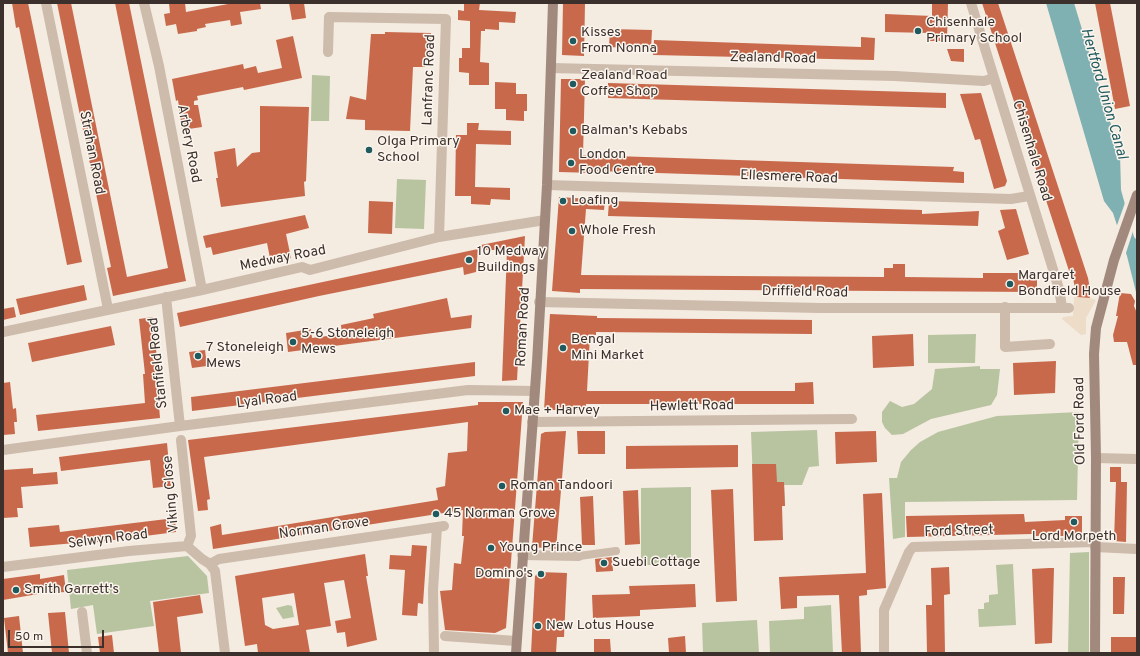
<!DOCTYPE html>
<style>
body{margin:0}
#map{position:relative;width:1140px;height:656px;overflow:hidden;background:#f4ebe1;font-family:Overpass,sans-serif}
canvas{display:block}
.frame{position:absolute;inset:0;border:4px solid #3b302b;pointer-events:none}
.scale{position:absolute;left:8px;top:630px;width:96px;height:18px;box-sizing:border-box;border:2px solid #3b302b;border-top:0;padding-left:5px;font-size:12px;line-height:14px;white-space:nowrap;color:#3b302b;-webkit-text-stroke:3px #fbf5ee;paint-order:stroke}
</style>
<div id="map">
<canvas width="1140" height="656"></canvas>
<div class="frame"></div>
<div class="scale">50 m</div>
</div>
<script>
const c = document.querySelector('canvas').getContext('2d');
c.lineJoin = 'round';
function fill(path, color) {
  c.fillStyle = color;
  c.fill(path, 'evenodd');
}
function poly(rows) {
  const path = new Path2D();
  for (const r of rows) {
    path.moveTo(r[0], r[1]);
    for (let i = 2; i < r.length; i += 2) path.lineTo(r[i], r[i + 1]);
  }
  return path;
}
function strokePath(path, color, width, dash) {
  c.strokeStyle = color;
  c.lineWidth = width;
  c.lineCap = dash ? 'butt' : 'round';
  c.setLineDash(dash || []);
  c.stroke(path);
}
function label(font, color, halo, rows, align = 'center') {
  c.font = font + ' Overpass,sans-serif';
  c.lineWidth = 3;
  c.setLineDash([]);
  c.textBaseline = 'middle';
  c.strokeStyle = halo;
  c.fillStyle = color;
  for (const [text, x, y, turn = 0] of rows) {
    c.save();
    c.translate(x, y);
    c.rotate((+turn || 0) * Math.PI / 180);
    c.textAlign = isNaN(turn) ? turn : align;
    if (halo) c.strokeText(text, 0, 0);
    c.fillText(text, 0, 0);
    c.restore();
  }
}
fill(poly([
 [312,75,330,76,329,121,311,121],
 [397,179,426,180,424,229,395,228],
 [976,334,975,363,928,363,928,335],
 [980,366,980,369,1000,369,997,395,991,405,931,419,903,434,892,435,885,428,882,422,882,412,890,401,902,407,914,404,932,389,935,369],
 [1079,412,1077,500,905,502,905,537,893,539,889,478,897,478,901,462,911,450,920,442,938,432,997,416],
 [817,430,819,466,809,467,802,485,784,485,785,506,754,507,751,432],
 [691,487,691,565,641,565,641,488],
 [1089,552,1089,653,1068,653,1070,553],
 [188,556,207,576,209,593,150,601,154,626,97,634,93,605,71,609,67,570],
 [1013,564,1016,625,979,627,978,609,984,609,984,603,989,602,989,595,998,594,996,565],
 [288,605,292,606,294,617,283,619,276,608],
 [831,605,833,653,770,653,769,621,804,619,804,607],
 [757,620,759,653,703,653,702,623]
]), '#b8c4a0');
fill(poly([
 [1074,297,1090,298,1096,300,1086,318,1086,334,1081,335,1062,319,1063,317,1073,316]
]), '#ecdcc8');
fill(poly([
 [1046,3,1074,3,1120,154,1121,190,1134,237,1137,240,1137,296,1127,256,1113,213,1104,201]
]), '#7fb0b2');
fill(poly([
 [1126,200,1134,228,1125,256,1116,228]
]), '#f4ebe1');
fill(poly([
 [12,3,28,3,82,262,67,265,19,27,16,28],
 [57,3,71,3,127,277,168,268,115,3,129,3,186,281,113,296,107,268,111,267],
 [169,3,185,3,186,12,228,4,228,3,260,3,261,9,240,12,242,24,231,26,230,20,205,24,206,27,197,29,197,31,178,34,176,24,166,26,164,14,170,13],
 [289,3,304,3,306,18,292,20],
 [464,3,480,3,479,10,516,12,515,23,499,22,499,30,485,29,485,31,481,31,480,62,489,63,489,85,469,85,469,73,459,72,459,58,462,58,462,48,470,48,470,21,458,20,458,10,464,11],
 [563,3,585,3,584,56,562,55],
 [932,3,948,3,947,41,930,41,931,33,885,32,885,14,932,16],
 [982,3,998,3,1088,278,1090,289,1088,290,1090,298,1077,297,1072,274,1070,274],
 [1095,3,1110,3,1130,106,1115,109],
 [610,29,652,30,651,49,609,47],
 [385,32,431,33,430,60,425,60,425,67,413,67,410,131,365,130,365,120,346,119,350,96,366,100,371,34,385,34],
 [293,36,302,78,244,90,243,87,197,96,198,100,194,101,194,105,198,105,202,127,182,130,178,100,176,101,172,79,243,64,244,69,256,66,258,73,282,68,276,40],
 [861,37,875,38,874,60,653,55,654,40,861,47],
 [947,49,964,49,964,62,951,61],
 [561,79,585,79,583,155,954,167,953,171,964,172,964,183,596,171,596,173,559,172],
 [495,82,516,83,516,94,527,94,527,111,524,111,524,121,506,120,506,109,495,109],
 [608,83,946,93,946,108,608,98],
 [981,93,1007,181,1005,186,994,189,980,139,975,140,960,94],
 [260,106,309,107,306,181,304,182,305,196,221,207,216,178,218,178,214,152,235,148,237,167,252,153,260,152],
 [467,123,479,123,478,130,511,131,511,145,476,144,475,187,510,188,510,200,491,199,490,205,471,204,471,196,455,196,456,135,467,135],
 [559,197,605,200,604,210,586,209,581,275,884,277,884,268,893,268,893,264,905,264,905,277,983,278,983,273,1029,273,1029,276,1037,276,1037,292,580,289,580,293,552,291],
 [369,201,393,202,392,234,368,233],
 [609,201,922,210,922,214,979,211,978,226,608,216],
 [1016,209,1029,254,1007,260,998,231,1005,228,1000,210],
 [305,215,309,228,286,234,291,258,271,263,267,243,213,255,211,247,206,248,203,236],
 [525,236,517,380,502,381,507,250,481,250,481,245],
 [478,249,476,272,464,275,463,267,319,296,180,327,177,313],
 [84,285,87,300,20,315,16,299],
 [1120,293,1131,294,1135,301,1134,306,1137,313,1137,365,1133,365,1127,342,1114,342,1113,335,1118,316,1116,316],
 [447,298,451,318,472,315,471,328,288,352,286,333,311,329,312,338,342,334,341,325,374,318,373,314],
 [14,307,16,317,3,320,3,309],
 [550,314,597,316,597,318,812,320,812,334,596,332,596,335,590,335,587,391,795,391,795,383,813,382,814,404,586,404,586,410,544,410],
 [153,317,158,370,156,370,160,418,38,431,36,415,145,403,143,374,145,374,139,319],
 [111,326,115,345,32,362,28,343],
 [913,334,914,366,873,368,872,336],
 [205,350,207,366,192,368,189,352],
 [1056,361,1055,393,1014,395,1013,363],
 [475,362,475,376,192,411,191,397],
 [10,382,13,409,16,408,17,422,14,422,15,434,3,435,3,383],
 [478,402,523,402,506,628,495,633,445,630,440,591,452,590,454,563,461,564,464,536,462,536,463,510,213,549,210,527,221,524,222,535,438,500,436,488,445,486,448,453,467,451,468,422,204,457,210,499,207,500,208,510,198,511,188,440,478,405],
 [566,431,556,549,532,547,541,434,545,432],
 [577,431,605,431,605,454,578,454],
 [876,431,877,462,836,464,835,432],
 [167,443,171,486,153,488,150,460,61,471,59,457],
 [738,445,738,467,626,469,626,446],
 [752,464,776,464,777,482,784,482,785,506,782,506,783,540,754,541],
 [1110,467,1121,467,1121,482,1127,482,1126,542,1114,541,1116,482,1110,482],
 [33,468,33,474,57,472,58,484,21,487,23,508,17,508,18,517,3,518,3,470],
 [733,489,737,601,716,602,711,490],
 [638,490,640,544,625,545,623,491],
 [882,493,886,588,867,590,867,595,859,596,861,653,842,653,839,595,797,596,797,608,781,609,779,577,866,573,863,494],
 [593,496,595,545,582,545,580,497],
 [1024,514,1025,522,1065,520,1065,516,1082,516,1082,536,1032,536,1032,534,907,537,906,516],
 [175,518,176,532,75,545,75,543,30,547,28,528,59,525,60,532],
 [412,545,427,546,423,604,418,603,417,616,402,615,405,570,389,569,390,555,411,556],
 [365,554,368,576,366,576,377,640,347,647,345,632,337,633,335,621,351,618,344,580,324,583,331,626,306,630,310,653,258,653,257,644,245,646,235,576],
 [294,593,299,625,273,629,265,625,262,598],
 [612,557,613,571,596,572,595,559],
 [949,567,950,594,944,595,945,653,927,653,926,605,932,605,931,568],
 [1049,568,1054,568,1052,643,1035,644,1032,569],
 [539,572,567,573,564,637,557,637,556,653,531,653,535,576],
 [40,574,40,579,64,575,66,592,44,593,3,600,3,579],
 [1113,577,1125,577,1124,614,1113,614],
 [695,584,696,607,640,610,640,616,593,618,592,595,630,594,629,586],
 [200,595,203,613,177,617,181,653,159,653,153,602],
 [65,612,69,653,52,653,48,613],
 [19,616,23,653,8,653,4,618],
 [112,635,114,653,100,653,98,637],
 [685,636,686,653,669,653,668,638],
 [1111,637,1137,637,1137,653,1111,653],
 [594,639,610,639,611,653,594,653]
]), '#c8694b');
strokePath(poly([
 [579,556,616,551]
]), '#cdbbac', 8);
strokePath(poly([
 [46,3,108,309],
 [144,3,159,66,202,290],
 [971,3,1059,289,1062,307],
 [328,52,329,17,446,19,439,237],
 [551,68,895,76,984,81,994,78],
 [547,185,1011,199,1029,196],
 [166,297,180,426],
 [539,302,820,308,1069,308],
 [1005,307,1005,347,1050,344],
 [3,332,202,290,302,267,310,270,439,237,545,220],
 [532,422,852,419],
 [181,440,191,536,187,546],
 [3,450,180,426,468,390,535,391],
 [1096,458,1136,459],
 [1095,547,1137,549],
 [522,555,579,556],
 [210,564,219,559,444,526],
 [3,567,129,551,187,546,202,559,210,564,215,571,225,653],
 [82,612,87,653],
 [445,636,516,641],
 [434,653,433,590,437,527],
 [884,653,884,610,909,552,913,547,1095,542]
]), '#cdbbac', 10);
strokePath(poly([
 [516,653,537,362,547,185,553,3],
 [1095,653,1096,458,1094,354,1096,328,1114,260,1137,195]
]), '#a18a7d', 10);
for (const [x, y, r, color] of [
 [918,31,4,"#1f5a5e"],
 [573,41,4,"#1f5a5e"],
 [573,84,4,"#1f5a5e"],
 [573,131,4,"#1f5a5e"],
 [369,150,4,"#1f5a5e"],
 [571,163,4,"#1f5a5e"],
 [563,201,4,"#1f5a5e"],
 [572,231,4,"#1f5a5e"],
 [469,260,4,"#1f5a5e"],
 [1010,284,4,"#1f5a5e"],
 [293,342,4,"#1f5a5e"],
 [563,348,4,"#1f5a5e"],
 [198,356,4,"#1f5a5e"],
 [506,411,4,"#1f5a5e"],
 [502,486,4,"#1f5a5e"],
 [436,514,4,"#1f5a5e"],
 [1074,522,4,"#1f5a5e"],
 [491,548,4,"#1f5a5e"],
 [604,563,4,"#1f5a5e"],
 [541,574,4,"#1f5a5e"],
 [16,590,4,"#1f5a5e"],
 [538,626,4,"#1f5a5e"]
]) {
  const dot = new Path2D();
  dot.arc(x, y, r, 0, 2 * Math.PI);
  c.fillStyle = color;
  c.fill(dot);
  strokePath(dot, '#fbf5ee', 1.5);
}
label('14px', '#3b302b', '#fbf5ee', [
 ["Chisenhale",926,23],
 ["Primary School",926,39],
 ["Kisses",581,33],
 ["From Nonna",581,49],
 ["Zealand Road",581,76],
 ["Coffee Shop",581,92],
 ["Balman's Kebabs",581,131],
 ["Olga Primary",377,142],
 ["School",377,158],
 ["London",579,155],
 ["Food Centre",579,171],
 ["Loafing",571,201],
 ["Whole Fresh",580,231],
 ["10 Medway",477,252],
 ["Buildings",477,268],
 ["Margaret",1018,276],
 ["Bondfield House",1018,292],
 ["5-6 Stoneleigh",301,334],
 ["Mews",301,350],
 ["Bengal",571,340],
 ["Mini Market",571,356],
 ["7 Stoneleigh",206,348],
 ["Mews",206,364],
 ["Mae + Harvey",514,411],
 ["Roman Tandoori",510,486],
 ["45 Norman Grove",444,514],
 ["Lord Morpeth",1074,537,"center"],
 ["Young Prince",499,548],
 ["Suebi Cottage",612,563],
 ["Domino's",533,574,"right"],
 ["Smith Garrett's",24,590],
 ["New Lotus House",546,626]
], 'left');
label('14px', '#3b302b', '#fbf5ee', [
 ["Zealand Road",773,59,1],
 ["Lanfranc Road",430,80,-88],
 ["Arbery Road",188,144,79],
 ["Chisenhale Road",1031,151,73],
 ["Strahan Road",91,153,79],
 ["Ellesmere Road",789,178,2],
 ["Medway Road",283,259,-11],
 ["Driffield Road",805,293,1],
 ["Roman Road",524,327,-87],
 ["Stanfield Road",159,363,-96],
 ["Lyal Road",267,401,-7],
 ["Hewlett Road",692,407,-1],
 ["Old Ford Road",1081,421,-91],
 ["Viking Close",172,494,-95],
 ["Norman Grove",324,529,-8],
 ["Ford Street",959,532,-2],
 ["Selwyn Road",108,540,-7]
]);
label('italic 15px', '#1f5a5e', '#fbf5ee', [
 ["Hertford Union Canal",1103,94,74]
]);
</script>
